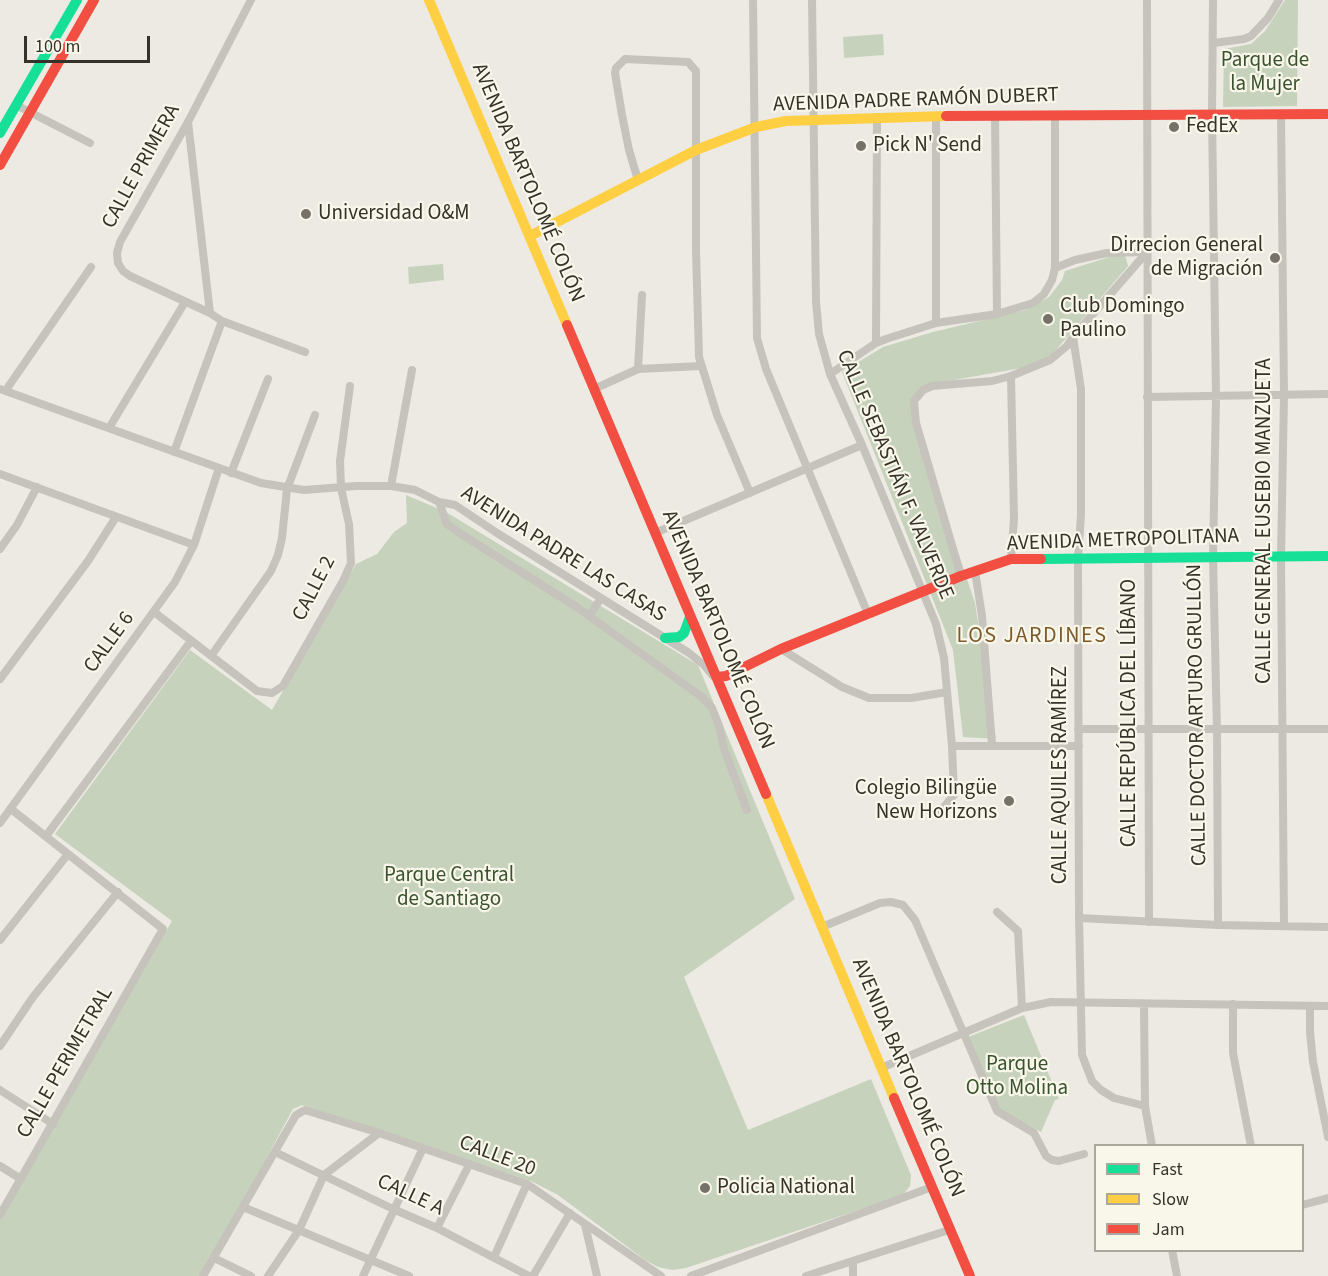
<!DOCTYPE html>
<meta charset="utf-8">
<style>
body{margin:0}
#map{position:relative;width:1328px;height:1276px;overflow:hidden;background:#eceae2;font-family:"Source Sans 3",sans-serif}
canvas{display:block}
.legend{position:absolute;left:1094px;top:1144px;width:210px;height:108px;box-sizing:border-box;background:#f8f7ea;border:2px solid #aaa89d;margin:0;padding:8px 10px;list-style:none;font-size:18px;color:#36322a}
.legend li{display:flex;align-items:center;gap:12px;height:30px}
.legend b{width:30px;border:2px solid #aaa89d}
.scale{position:absolute;left:24px;top:36px;width:126px;height:27px;box-sizing:border-box;border:3px solid #36322a;border-top:0;padding-left:8px;font-size:18px;line-height:21px;white-space:nowrap;color:#36322a;-webkit-text-stroke:4px #f8f7ea;paint-order:stroke}
</style>
<div id="map">
<canvas width="1328" height="1276"></canvas>
<ul class="legend">
<li><b style="height:8px;background:#16e098"></b>Fast</li>
<li><b style="height:8px;background:#ffcf43"></b>Slow</li>
<li><b style="height:8px;background:#f24e42"></b>Jam</li>
</ul>
<div class="scale">100 m</div>
</div>
<script>
const c = document.querySelector('canvas').getContext('2d');
c.lineJoin = 'round';
function fill(path, color) {
  c.fillStyle = color;
  c.fill(path, 'evenodd');
}
function poly(rows) {
  const path = new Path2D();
  for (const r of rows) {
    path.moveTo(r[0], r[1]);
    for (let i = 2; i < r.length; i += 2) path.lineTo(r[i], r[i + 1]);
  }
  return path;
}
function strokePath(path, color, width, dash) {
  c.strokeStyle = color;
  c.lineWidth = width;
  c.lineCap = dash ? 'butt' : 'round';
  c.setLineDash(dash || []);
  c.stroke(path);
}
function label(font, color, halo, rows, align = 'center') {
  c.font = font + ' "Source Sans 3",sans-serif';
  c.lineWidth = 4.5;
  c.setLineDash([]);
  c.textBaseline = 'middle';
  c.strokeStyle = halo;
  c.fillStyle = color;
  for (const [text, x, y, turn = 0] of rows) {
    c.save();
    c.translate(x, y);
    c.rotate((+turn || 0) * Math.PI / 180);
    c.textAlign = isNaN(turn) ? turn : align;
    if (halo) c.strokeText(text, 0, 0);
    c.fillText(text, 0, 0);
    c.restore();
  }
}
fill(poly([
 [1285,0,1298,0,1297,106,1223,107,1224,49,1251,44,1265,31],
 [883,34,884,55,844,58,843,37],
 [1122,253,1126,258,1128,266,1044,364,943,382,922,390,912,415,975,603,996,739,963,737,953,650,842,372,883,347,933,332,1025,310,1049,297,1062,280,1065,271],
 [443,264,444,280,409,284,408,267],
 [406,495,446,512,698,665,795,899,684,977,748,1130,871,1079,911,1175,910,1186,903,1195,686,1268,672,1270,658,1267,645,1260,558,1195,531,1181,302,1105,293,1109,224,1237,199,1276,0,1276,0,1220,172,921,55,834,190,650,272,710,356,564,377,554,394,532,407,523],
 [1024,1015,1059,1099,1055,1100,1041,1132,1000,1110,968,1037]
]), '#c7d2bd');
strokePath(poly([
 [251,0,188,122,120,242,117,253,118,263,123,271,130,276,210,313,222,321,305,352],
 [753,0,757,338,766,369,868,614],
 [812,0,816,302,819,334,830,374,862,445,936,624,944,658,952,746,954,795,937,815],
 [1147,0,1149,922],
 [1213,0,1212,115,1216,397,1213,557,1217,730,1218,925],
 [1214,43,1244,39,1251,36,1268,18,1279,0],
 [16,105,90,143],
 [995,115,997,314],
 [1281,115,1284,395,1281,557,1284,926],
 [188,122,210,313],
 [638,180,629,150,622,115,615,73,616,68,625,59,688,62,696,71,696,250,699,357,717,415,750,493],
 [1055,268,1075,260,1107,253,1147,252],
 [936,323,936,117],
 [1073,337,1081,389,1081,515,1078,558,1079,918,1082,1055,1092,1081,1101,1090,1114,1098,1145,1106],
 [876,343,877,117],
 [638,369,642,295],
 [830,374,876,343,886,339,936,323,997,314,1033,303,1044,294,1052,280,1055,268,1055,115],
 [1011,376,1014,519,1011,559],
 [0,389,261,483,304,490,356,486,391,486,415,490,439,502,455,505,497,533,689,653,704,665,713,676],
 [594,389,638,369,701,366],
 [6,390,91,267],
 [1147,397,1328,394],
 [109,428,185,302],
 [174,452,222,321],
 [231,473,268,379],
 [0,474,194,545],
 [391,486,412,370],
 [439,502,447,524,458,532,575,606,702,697,712,708,719,726,724,749,747,810],
 [655,533,862,445],
 [0,549,17,525,37,487],
 [975,571,982,616,992,745],
 [961,576,916,423,914,401,923,390,932,386,992,381,1011,376,1050,360,1067,346,1073,337,1147,252],
 [154,612,257,691,272,693,283,686,343,581,351,563,349,524,341,488,340,461,350,386],
 [589,616,601,598],
 [781,649,842,687,869,698,911,698,947,692],
 [211,656,271,571,278,555,282,538,287,489,315,415],
 [0,679,88,561,116,517],
 [1078,729,1328,729],
 [952,746,1079,746],
 [0,823,175,582,194,545,219,468],
 [46,836,191,641],
 [997,912,1018,931,1022,1008],
 [1079,918,1218,925,1328,927],
 [822,927,880,903,891,902,903,905,915,920,997,1111,1034,1133,1046,1156,1052,1160,1059,1161,1084,1154],
 [0,940,68,854],
 [1233,1004,1233,1053,1251,1146],
 [1144,1005,1145,1106,1152,1146],
 [1310,1006,1310,1032,1313,1062,1328,1137],
 [0,1046,33,997,118,892],
 [881,1068,1022,1008,1051,1002,1328,1006],
 [0,1090,53,1124],
 [275,1152,393,1209,437,1228,529,1276],
 [0,1166,21,1179],
 [1302,1205,1328,1198],
 [243,1207,409,1276],
 [0,1215,163,929,11,809],
 [585,1225,597,1276],
 [437,1228,469,1165],
 [1172,1250,1177,1276],
 [494,1257,527,1184],
 [214,1258,251,1276],
 [853,1261,853,1276],
 [203,1276,296,1115,305,1110,379,1133,527,1184,661,1276],
 [268,1276,299,1230,324,1175,379,1133],
 [363,1276,423,1148],
 [533,1276,570,1213],
 [691,1276,932,1187],
 [806,1276,949,1230]
]), '#c5c3bb', 8);
strokePath(poly([
 [0,133,77,0],
 [1041,559,1328,556],
 [665,638,679,637,684,633,690,617]
]), '#16e098', 10);
strokePath(poly([
 [429,0,567,325],
 [530,236,696,150,756,127,786,121,946,116],
 [766,794,894,1098]
]), '#ffcf43', 10);
strokePath(poly([
 [946,116,1328,114],
 [0,165,94,0],
 [567,325,766,794],
 [717,677,726,676,781,649,961,576,1011,559,1041,559],
 [894,1098,970,1276]
]), '#f24e42', 10);
for (const [x, y, r, color] of [
 [1174,127,6,"#76726a"],
 [861,146,6,"#76726a"],
 [306,214,6,"#76726a"],
 [1275,258,6,"#76726a"],
 [1048,319,6,"#76726a"],
 [1009,801,6,"#76726a"],
 [705,1188,6,"#76726a"]
]) {
  const dot = new Path2D();
  dot.arc(x, y, r, 0, 2 * Math.PI);
  c.fillStyle = color;
  c.fill(dot);
  strokePath(dot, '#f8f7ea', 2);
}
label('21px', '#3a522f', '#f8f7ea', [
 ["Parque de",1265,61],
 ["la Mujer",1265,85],
 ["Parque Central",449,876],
 ["de Santiago",449,900],
 ["Parque",1017,1065],
 ["Otto Molina",1017,1089]
]);
label('21px', '#36322a', '#f8f7ea', [
 ["AVENIDA PADRE RAMÓN DUBERT",916,101,-2],
 ["CALLE PRIMERA",142,167,-61],
 ["AVENIDA BARTOLOMÉ COLÓN",527,183,67],
 ["CALLE SEBASTIÁN F. VALVERDE",894,475,67],
 ["CALLE GENERAL EUSEBIO MANZUETA",1265,521,-90],
 ["AVENIDA METROPOLITANA",1123,541,-2],
 ["AVENIDA PADRE LAS CASAS",563,555,32],
 ["CALLE 2",315,589,-63],
 ["AVENIDA BARTOLOMÉ COLÓN",717,630,67],
 ["CALLE 6",110,643,-54],
 ["CALLE REPÚBLICA DEL LÍBANO",1130,713,-90],
 ["CALLE DOCTOR ARTURO GRULLÓN",1198,715,-91],
 ["CALLE AQUILES RAMÍREZ",1061,775,-90],
 ["CALLE PERIMETRAL",66,1063,-60],
 ["AVENIDA BARTOLOMÉ COLÓN",907,1078,67],
 ["CALLE 20",497,1157,21],
 ["CALLE A",410,1196,25]
]);
label('21px', '#36322a', '#f8f7ea', [
 ["FedEx",1186,127],
 ["Pick N' Send",873,146],
 ["Universidad O&M",318,214],
 ["Dirrecion General",1263,246,"right"],
 ["de Migración",1263,270,"right"],
 ["Club Domingo",1060,307],
 ["Paulino",1060,331],
 ["Colegio Bilingüe",997,789,"right"],
 ["New Horizons",997,813,"right"],
 ["Policia National",717,1188]
], 'left');
c.letterSpacing = '1.5px';
label('22px', '#7e5a2a', '#f8f7ea', [
 ["LOS JARDINES",1032,637]
]);
c.letterSpacing = '0px';
</script>
